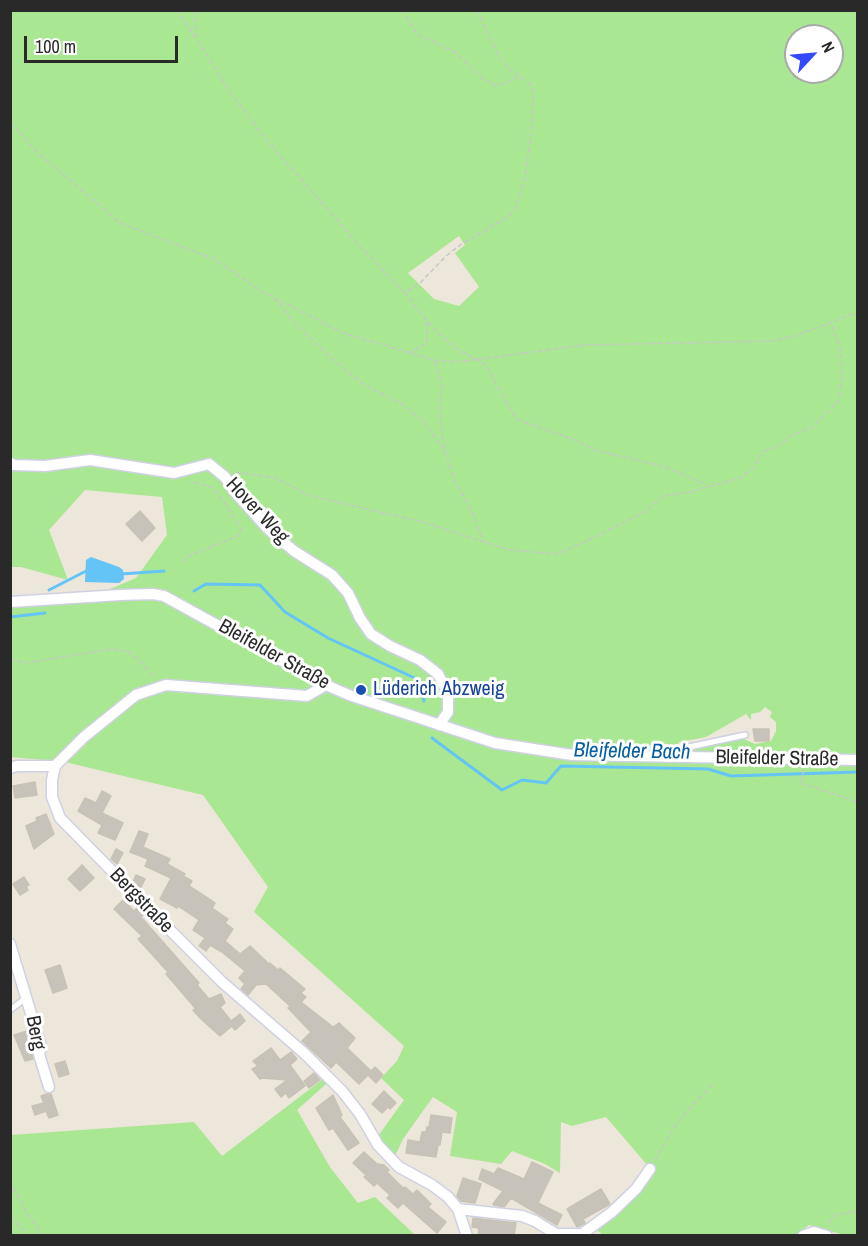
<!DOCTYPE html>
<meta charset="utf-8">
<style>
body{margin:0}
#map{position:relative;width:868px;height:1246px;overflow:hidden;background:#ede6da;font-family:"Archivo Narrow",sans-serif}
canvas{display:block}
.frame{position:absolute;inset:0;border:12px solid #292929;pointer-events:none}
.north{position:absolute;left:784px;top:24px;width:60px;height:60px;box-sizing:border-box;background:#fff;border:2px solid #a9a9a9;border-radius:50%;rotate:64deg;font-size:16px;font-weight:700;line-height:24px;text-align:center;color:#292929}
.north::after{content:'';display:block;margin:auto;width:21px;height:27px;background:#344aff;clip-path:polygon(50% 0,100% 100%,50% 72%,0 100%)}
.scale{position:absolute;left:24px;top:36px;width:154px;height:27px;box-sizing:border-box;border:3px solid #292929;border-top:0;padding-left:8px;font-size:18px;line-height:21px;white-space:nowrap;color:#292929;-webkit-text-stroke:4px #fff;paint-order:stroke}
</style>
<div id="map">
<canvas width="868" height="1246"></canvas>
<div class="frame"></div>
<div class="north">N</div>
<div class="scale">100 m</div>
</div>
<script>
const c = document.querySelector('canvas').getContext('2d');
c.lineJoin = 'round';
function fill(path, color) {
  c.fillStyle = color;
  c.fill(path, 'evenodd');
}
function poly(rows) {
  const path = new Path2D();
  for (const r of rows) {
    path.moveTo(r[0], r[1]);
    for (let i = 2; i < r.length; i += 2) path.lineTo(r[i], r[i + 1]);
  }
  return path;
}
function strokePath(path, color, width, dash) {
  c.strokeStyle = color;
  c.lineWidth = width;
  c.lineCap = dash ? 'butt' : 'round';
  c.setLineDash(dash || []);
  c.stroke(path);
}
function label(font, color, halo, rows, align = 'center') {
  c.font = font + ' "Archivo Narrow",sans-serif';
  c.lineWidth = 6;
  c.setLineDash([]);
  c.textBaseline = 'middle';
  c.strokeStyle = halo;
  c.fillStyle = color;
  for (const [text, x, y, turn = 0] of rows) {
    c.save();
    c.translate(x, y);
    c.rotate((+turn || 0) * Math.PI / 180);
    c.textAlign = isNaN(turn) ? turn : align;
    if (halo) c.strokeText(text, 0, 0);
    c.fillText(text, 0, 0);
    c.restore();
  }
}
fill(poly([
 [10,11,857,11,857,1235,844,1235,809,1225,795,1236,603,1235,597,1230,648,1166,606,1117,572,1126,561,1122,560,1173,545,1164,512,1151,501,1164,450,1156,457,1112,433,1097,403,1139,395,1156,378,1136,404,1100,381,1078,397,1061,404,1046,254,912,268,887,203,795,65,762,11,757,11,605,89,598,136,578,167,535,162,497,85,490,49,530,68,580,21,567,11,567],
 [796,36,832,36,832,72,796,72],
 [459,236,465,245,455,253,479,287,459,306,434,299,408,273],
 [765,707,772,712,770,717,776,722,776,731,771,741,755,744,744,739,688,749,687,751,675,751,679,742,706,737,746,714,751,720,751,714,760,712],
 [323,1079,326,1084,297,1110,330,1167,358,1203,375,1197,415,1235,11,1235,11,1135,194,1122,222,1156]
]), '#a9e792');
fill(poly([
 [91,557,119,567,123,570,124,579,119,583,85,582,86,560]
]), '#65c4f6');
strokePath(poly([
 [121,574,164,571],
 [49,590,88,570],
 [194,591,206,584,260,585,285,612,328,638,419,680,424,701],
 [10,617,45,613],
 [432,738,502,790,522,780,546,783,561,766,708,769,731,776,858,772]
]), '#65c4f6', 3);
const building = poly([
 [140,511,155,528,142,541,126,524,140,511],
 [753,729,769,729,769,741,755,741,753,729],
 [35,782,37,795,15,798,13,786,35,782],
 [102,791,111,796,102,813,123,823,115,840,98,833,102,825,78,811,85,798,96,803,102,791],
 [46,814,54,834,34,849,26,826,37,821,36,818,46,814],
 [139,831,148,834,143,847,170,859,167,864,185,874,183,876,192,881,189,886,215,903,212,908,228,919,225,923,233,929,225,941,240,954,250,946,269,964,270,963,278,970,280,968,305,989,301,993,306,997,301,1002,333,1027,339,1023,355,1038,347,1048,371,1071,375,1067,383,1075,376,1083,368,1075,359,1084,336,1062,331,1068,302,1041,311,1032,288,1008,290,1006,266,984,256,985,248,995,241,989,245,984,239,978,245,971,222,952,210,945,206,951,199,946,205,938,193,930,199,920,178,906,177,908,160,899,171,878,145,866,148,859,130,852,139,831],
 [116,849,123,853,117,864,111,859,116,849],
 [82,865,94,878,80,891,68,879,82,865],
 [136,875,145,879,140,889,133,882,136,875],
 [24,877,29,885,26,886,28,890,20,895,13,884,24,877],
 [123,900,134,911,137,908,144,914,141,917,199,983,197,985,209,999,221,994,225,1003,220,1007,231,1021,240,1014,245,1021,235,1030,232,1026,220,1036,200,1018,193,1010,196,1009,166,974,168,972,138,939,142,936,114,909,123,900],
 [60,965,67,988,53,993,45,970,60,965],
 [27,1031,32,1047,33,1059,25,1061,14,1035,27,1031],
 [271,1048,280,1060,291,1052,297,1059,290,1065,305,1086,289,1098,286,1093,281,1097,275,1089,287,1080,262,1078,260,1079,252,1069,258,1066,253,1061,271,1048],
 [65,1061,69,1074,59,1077,55,1064,65,1061],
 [314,1073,320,1080,309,1088,304,1081,314,1073],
 [384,1091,396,1103,390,1109,388,1107,382,1113,372,1104,384,1091],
 [47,1094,51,1094,58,1115,49,1118,46,1111,35,1115,32,1106,44,1103,41,1096,47,1094],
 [333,1095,342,1115,340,1117,359,1143,348,1150,333,1128,329,1130,316,1108,333,1095],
 [431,1115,452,1118,450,1133,442,1132,440,1145,438,1145,436,1157,406,1153,408,1140,420,1142,422,1132,426,1132,427,1127,429,1127,431,1115],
 [364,1152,377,1164,384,1165,389,1170,387,1172,403,1188,405,1187,413,1194,417,1190,431,1204,428,1207,446,1222,437,1233,403,1203,398,1208,387,1198,390,1195,377,1183,374,1186,364,1177,366,1175,353,1163,364,1152],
 [532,1162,553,1172,538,1203,562,1215,557,1225,511,1198,504,1207,494,1205,493,1204,503,1191,479,1179,482,1169,494,1174,498,1168,524,1179,532,1162],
 [463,1178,481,1184,475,1203,461,1201,457,1196,463,1178],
 [601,1189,610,1204,583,1219,585,1223,577,1227,567,1209,601,1189],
 [473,1218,516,1223,514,1236,478,1236,479,1228,472,1227,473,1218]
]);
fill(building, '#c8c3ba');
strokePath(building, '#c8c2b4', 1.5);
const service = poly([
 [672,753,689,747,745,735],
 [10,1010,26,998]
]);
const minor = poly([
 [10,463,14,465,45,466,90,460,174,473,209,464,225,477,235,492,268,529,294,551,332,575,348,593,360,618,371,634,390,646,420,660,438,674,448,693,448,712,439,725],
 [10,602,120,595,153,594,164,596,326,685,349,695,495,743,572,755,858,760],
 [326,685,307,696,166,685,136,695,84,737,55,766,52,780,52,797,60,818,159,919,222,982,304,1053,342,1091,360,1114,378,1145,399,1167,432,1185,448,1197,458,1209,467,1236],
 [10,768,17,766,55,766],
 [10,944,41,1047,39,1054,49,1087],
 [458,1209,522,1216,535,1221,556,1234,582,1234,612,1212,636,1189,650,1169],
 [803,1236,814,1232,827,1236]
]);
strokePath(service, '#cfd1e3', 8);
strokePath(minor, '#cfd1e3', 13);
strokePath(poly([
 [176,10,196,38,230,92,265,138,357,243,404,292],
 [195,10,196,37],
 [402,10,417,34,455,52,482,78,494,85,501,85,518,77],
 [477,10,499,57,511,70,531,85,533,91,532,129,525,176,516,207,508,217,463,243,446,256,421,282,405,293,427,321,442,336,457,349,485,364,516,419,578,441,594,450,662,466,708,485],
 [10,121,38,153,120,223,214,259,263,292,343,333,434,360,451,362,473,360,584,345,773,341,795,336,858,312],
 [275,298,293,321,329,356,363,384,402,404,425,423,446,454],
 [407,353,421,347,427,341,427,322],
 [435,362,442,383,440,405,442,435,446,454,455,481,472,512,484,543],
 [236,472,275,478,311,496,423,522,509,550,558,554,595,537,646,511,663,496,690,492,740,478,754,467,762,452,778,446,792,435,812,427,839,400,842,379,841,351,831,323],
 [182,562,190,555,238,536,241,529,224,502,213,488,190,481],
 [10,659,25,663,112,649,129,652,144,665,154,678],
 [804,770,800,783,858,802],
 [655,1160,679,1120,712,1085],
 [10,1181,27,1213,40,1231,40,1236],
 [10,1217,29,1236],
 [828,1223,835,1215,858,1211]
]), '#c7c7c7', 1.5, [4.5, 3]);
strokePath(service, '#fff', 5);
strokePath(minor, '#fff', 10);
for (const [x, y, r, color] of [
 [361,690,6,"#1a4fb4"]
]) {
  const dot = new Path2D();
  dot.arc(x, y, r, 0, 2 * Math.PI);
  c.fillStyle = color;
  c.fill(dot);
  strokePath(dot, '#fff', 2);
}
label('20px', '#292929', '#fff', [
 ["Hover Weg",257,511,47],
 ["Bleifelder Straße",274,655,29],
 ["Bleifelder Straße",777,759,1],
 ["Bergstraße",141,901,46],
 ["Berg",35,1033,79]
]);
label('20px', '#164399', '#fff', [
 ["Lüderich Abzweig",373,690]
], 'left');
label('italic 21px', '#055fa2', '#fff', [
 ["Bleifelder Bach",632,752,1]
]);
</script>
